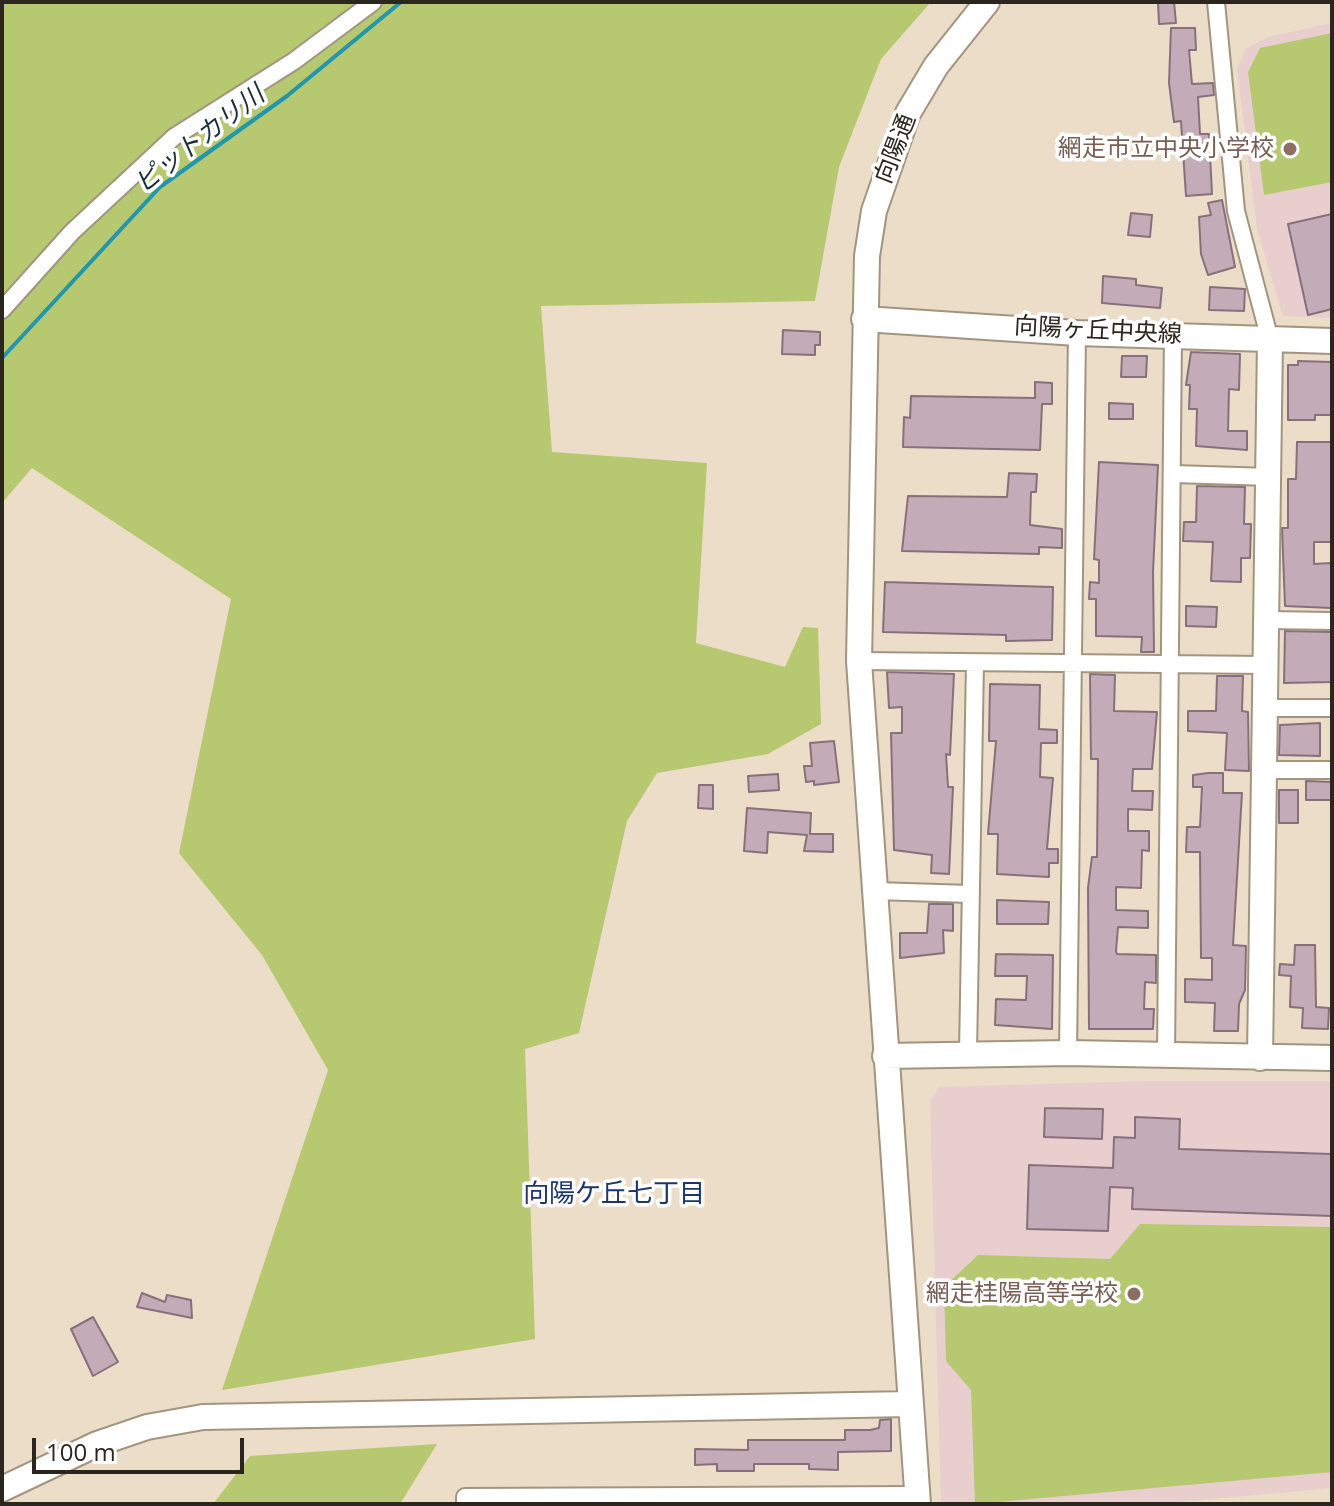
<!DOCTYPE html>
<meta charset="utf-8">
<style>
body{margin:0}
#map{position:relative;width:1334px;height:1506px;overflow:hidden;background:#ebddc7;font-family:"Open Sans",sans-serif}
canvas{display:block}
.frame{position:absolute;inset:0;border:4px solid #2b261e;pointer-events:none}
.scale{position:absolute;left:32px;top:1438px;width:212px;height:36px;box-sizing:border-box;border:4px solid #2b261e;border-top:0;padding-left:10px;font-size:24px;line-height:28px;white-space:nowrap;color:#2b261e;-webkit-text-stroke:6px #fff;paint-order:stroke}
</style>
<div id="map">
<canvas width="1334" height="1506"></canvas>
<div class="frame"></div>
<div class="scale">100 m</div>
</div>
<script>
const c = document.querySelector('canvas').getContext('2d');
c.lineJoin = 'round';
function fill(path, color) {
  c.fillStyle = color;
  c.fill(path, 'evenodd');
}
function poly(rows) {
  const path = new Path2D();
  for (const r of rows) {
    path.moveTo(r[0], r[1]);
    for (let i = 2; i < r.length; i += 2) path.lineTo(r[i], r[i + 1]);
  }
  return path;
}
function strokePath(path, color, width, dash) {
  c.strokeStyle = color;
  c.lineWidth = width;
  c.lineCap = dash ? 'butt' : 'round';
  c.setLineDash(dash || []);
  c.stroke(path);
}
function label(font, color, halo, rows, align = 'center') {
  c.font = font + ' "Open Sans","Noto Sans JP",sans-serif';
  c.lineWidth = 7;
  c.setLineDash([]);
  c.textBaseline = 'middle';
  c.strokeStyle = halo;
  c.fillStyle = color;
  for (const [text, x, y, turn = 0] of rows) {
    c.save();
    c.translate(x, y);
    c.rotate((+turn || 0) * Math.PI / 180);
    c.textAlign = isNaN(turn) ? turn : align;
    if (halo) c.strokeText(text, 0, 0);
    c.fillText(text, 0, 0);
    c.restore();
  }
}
fill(poly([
 [1332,23,1332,318,1283,316,1257,229,1237,68,1247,48,1268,37],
 [1149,1081,1332,1081,1332,1488,1158,1504,941,1504,930,1101,939,1087]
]), '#e8cecd');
fill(poly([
 [2,2,931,2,881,59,839,167,815,301,541,306,552,452,707,463,696,643,785,667,803,627,818,628,821,724,768,754,657,773,627,821,579,1033,525,1049,535,1339,222,1390,328,1070,262,955,179,853,231,599,32,468,2,503],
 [1332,33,1332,182,1264,195,1248,72,1260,48],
 [1140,1224,1332,1227,1332,1472,975,1504,971,1390,946,1361,944,1287,978,1255,1110,1259],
 [437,1444,400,1504,213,1504,250,1456]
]), '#b6c870');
strokePath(poly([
 [2,358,160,187,287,96,401,2]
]), '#2196ad', 4);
const building = poly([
 [1158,2,1174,2,1176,23,1159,24,1158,2],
 [1171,28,1195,28,1196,50,1189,50,1192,84,1213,83,1214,95,1198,97,1200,134,1209,134,1212,194,1186,196,1181,121,1174,122,1169,83,1171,28],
 [1222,200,1235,267,1208,275,1201,254,1199,217,1211,215,1208,203,1222,200],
 [1131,213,1152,215,1150,237,1128,235,1131,213],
 [1332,214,1332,309,1308,315,1288,224,1332,214],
 [1103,276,1136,279,1136,285,1162,288,1160,308,1102,303,1103,276],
 [1210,287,1245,289,1244,311,1209,310,1210,287],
 [783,330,820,332,820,345,815,345,815,355,782,354,783,330],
 [1191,352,1240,354,1239,390,1229,389,1228,431,1247,431,1247,450,1196,446,1197,409,1189,409,1190,385,1186,385,1191,352],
 [1122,356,1147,356,1146,377,1121,377,1122,356],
 [1298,361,1332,362,1332,415,1315,415,1315,420,1288,420,1288,365,1298,365,1298,361],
 [1035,382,1052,383,1052,404,1042,404,1040,450,903,447,904,417,910,418,911,396,1035,398,1035,382],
 [1109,403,1133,404,1133,419,1109,419,1109,403],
 [1297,442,1332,442,1332,542,1314,542,1314,564,1331,563,1331,608,1285,606,1282,528,1288,528,1288,479,1296,479,1297,442],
 [1099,462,1158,465,1153,572,1154,652,1141,652,1142,637,1096,636,1096,599,1089,599,1090,582,1099,583,1099,560,1094,559,1099,462],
 [1009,473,1037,474,1036,492,1031,492,1030,525,1062,529,1062,548,1039,547,1039,554,902,551,908,496,1007,497,1009,473],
 [1197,486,1245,487,1244,524,1251,524,1250,558,1241,558,1241,582,1211,581,1213,542,1183,541,1184,522,1196,522,1197,486],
 [885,582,1053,587,1052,640,1006,641,1006,635,883,632,885,582],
 [1186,606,1217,607,1216,627,1186,626,1186,606],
 [1285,631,1332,632,1332,682,1284,683,1285,631],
 [887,672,954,674,950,755,946,754,948,787,953,787,949,874,931,873,932,855,894,850,891,733,902,733,902,707,889,708,887,672],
 [1090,674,1115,675,1114,711,1157,712,1152,769,1133,769,1132,791,1153,791,1152,810,1128,809,1128,831,1149,831,1149,851,1142,850,1141,888,1116,887,1116,910,1148,911,1148,928,1118,927,1116,951,1117,954,1156,955,1156,983,1145,982,1144,1009,1154,1009,1153,1029,1089,1029,1088,888,1092,857,1097,857,1098,759,1091,759,1090,674],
 [1217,676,1243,676,1242,711,1248,712,1249,771,1225,770,1227,733,1188,731,1188,711,1216,711,1217,676],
 [990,684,1040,685,1039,729,1057,730,1057,743,1041,743,1040,777,1053,778,1047,849,1058,849,1058,863,1049,863,1049,877,997,874,998,834,988,834,996,741,989,741,990,684],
 [1320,723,1320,756,1279,755,1280,725,1320,723],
 [834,741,839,782,814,785,814,781,806,782,804,766,812,766,810,743,834,741],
 [1208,773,1223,773,1223,793,1242,793,1233,945,1246,946,1245,990,1239,1004,1238,1031,1214,1031,1215,1003,1185,1002,1185,979,1212,980,1212,958,1201,958,1200,852,1186,852,1187,827,1200,827,1202,787,1193,787,1193,775,1208,773],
 [778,774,779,790,749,792,748,776,778,774],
 [1306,781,1332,782,1332,800,1306,800,1306,781],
 [699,785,713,785,713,809,698,808,699,785],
 [1279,790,1298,790,1298,823,1279,823,1279,790],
 [747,808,811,813,810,834,833,834,833,852,804,851,807,835,768,832,767,853,744,851,747,808],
 [997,900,1049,902,1048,924,997,924,997,900],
 [929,904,953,904,953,931,943,930,944,953,900,958,900,933,927,933,929,904],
 [1295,945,1315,945,1316,1007,1329,1008,1328,1029,1302,1028,1303,1008,1290,1007,1291,976,1279,975,1280,964,1294,965,1295,945],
 [996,954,1053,955,1052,1029,995,1025,996,999,1026,1000,1027,976,995,976,996,954],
 [1045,1108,1103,1109,1102,1139,1044,1137,1045,1108],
 [1135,1117,1180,1119,1179,1149,1332,1154,1332,1216,1132,1209,1133,1188,1110,1187,1108,1231,1027,1229,1029,1165,1113,1168,1114,1137,1135,1138,1135,1117],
 [142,1293,165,1302,167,1295,191,1300,192,1318,137,1307,142,1293],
 [93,1317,118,1362,93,1376,71,1329,93,1317],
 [891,1419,891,1451,838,1452,838,1470,809,1469,809,1464,754,1464,754,1471,717,1471,717,1464,695,1465,695,1449,748,1450,748,1440,845,1440,845,1430,870,1430,879,1428,880,1420,891,1419]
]);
fill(building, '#c4abb8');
strokePath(building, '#87707c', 2);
const street = poly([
 [1216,2,1236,211,1270,340],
 [2,310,72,232,174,137,294,61,373,2],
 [1174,474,1270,477],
 [1267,620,1332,621],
 [859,661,1266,665],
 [1266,708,1332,708],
 [1265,770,1332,770],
 [874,891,971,894],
 [968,1053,975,663],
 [1068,1053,1077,333],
 [1166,1055,1173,335],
 [465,1504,465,1497,917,1495]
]);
const secondary = poly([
 [864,319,1077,333,1332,341],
 [885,1056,1068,1053,1332,1058],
 [1260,1058,1270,340],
 [2,1489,97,1444,147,1427,203,1417,910,1404],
 [918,1504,859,661,867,256,874,211,908,113,936,66,987,2]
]);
strokePath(street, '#a29580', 20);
strokePath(secondary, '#a29580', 28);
strokePath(street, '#fff', 16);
strokePath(secondary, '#fff', 24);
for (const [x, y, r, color] of [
 [1290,149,8,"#8d6e63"],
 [1134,1294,8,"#8d6e63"]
]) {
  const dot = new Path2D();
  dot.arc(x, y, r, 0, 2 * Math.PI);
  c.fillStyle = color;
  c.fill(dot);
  strokePath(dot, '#fff', 3);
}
label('24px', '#2b261e', '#fff', [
 ["向陽通",896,149,-69],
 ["向陽ヶ丘中央線",1098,331,3]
]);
label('24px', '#785e54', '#fff', [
 ["網走市立中央小学校",1274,149],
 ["網走桂陽高等学校",1118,1294]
], 'right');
label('italic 26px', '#183036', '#fff', [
 ["ピットカリ川",200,140,-38]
]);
label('26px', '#1c356b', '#fff', [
 ["向陽ケ丘七丁目",614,1195]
]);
</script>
